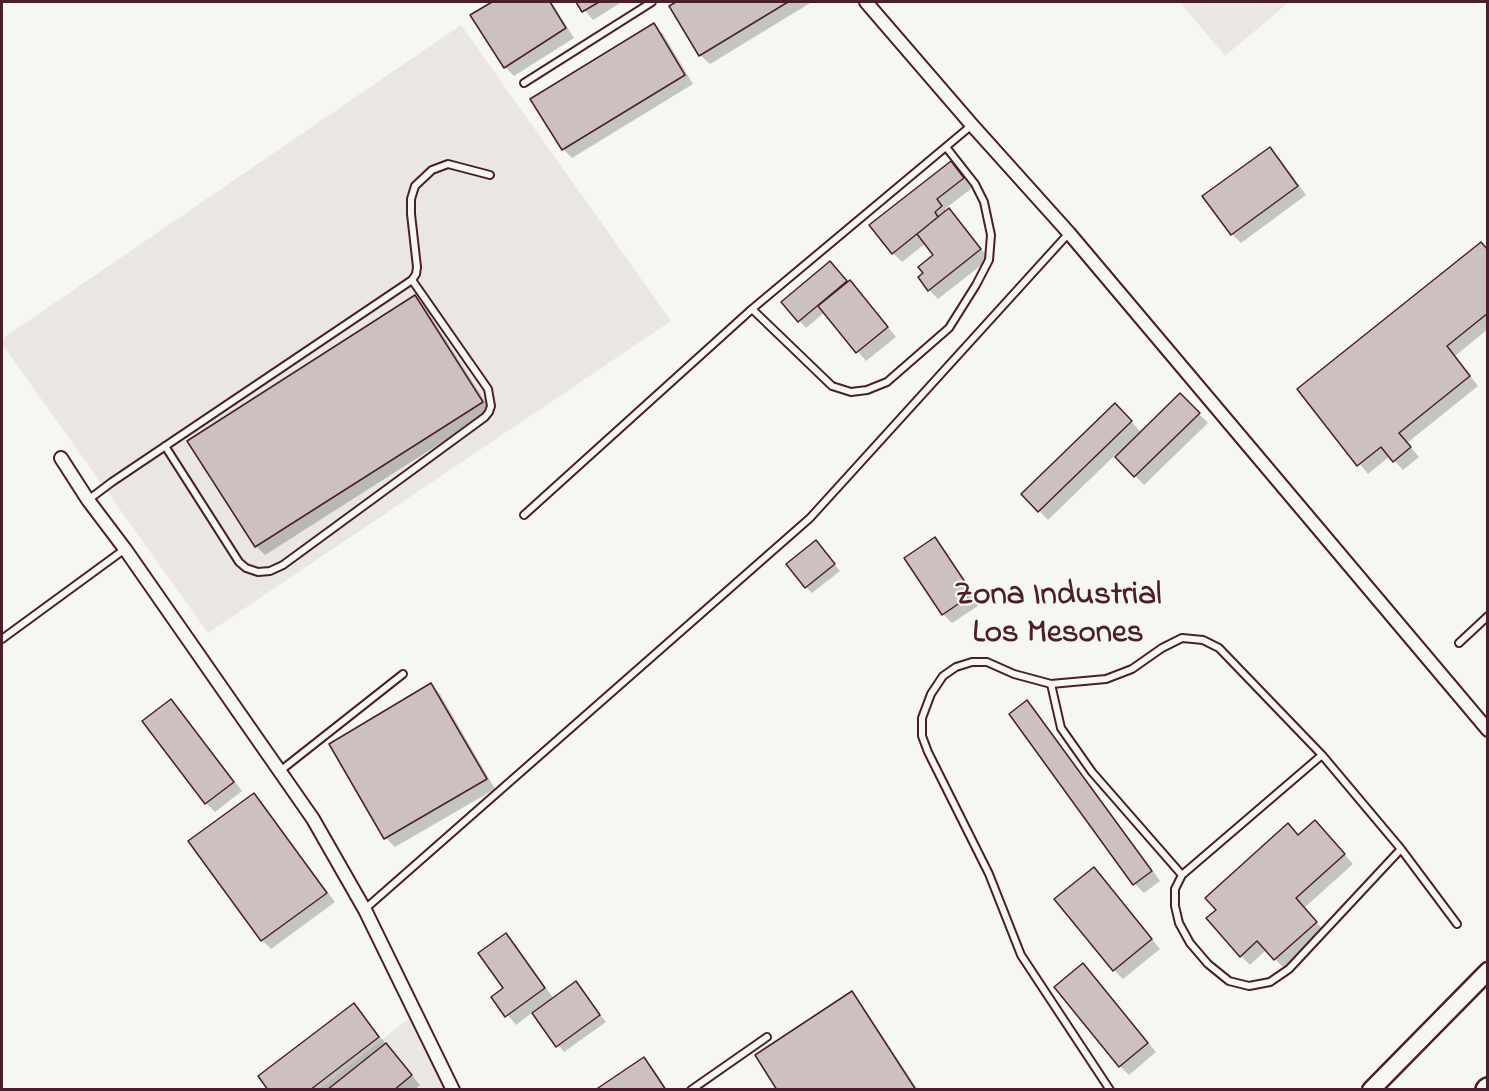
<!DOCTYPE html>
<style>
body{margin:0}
#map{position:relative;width:1489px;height:1091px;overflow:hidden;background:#f6f6f2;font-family:"Indie Flower",sans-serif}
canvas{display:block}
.frame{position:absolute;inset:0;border:3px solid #4a1f2b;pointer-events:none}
</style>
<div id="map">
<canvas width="1489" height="1091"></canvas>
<div class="frame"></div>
</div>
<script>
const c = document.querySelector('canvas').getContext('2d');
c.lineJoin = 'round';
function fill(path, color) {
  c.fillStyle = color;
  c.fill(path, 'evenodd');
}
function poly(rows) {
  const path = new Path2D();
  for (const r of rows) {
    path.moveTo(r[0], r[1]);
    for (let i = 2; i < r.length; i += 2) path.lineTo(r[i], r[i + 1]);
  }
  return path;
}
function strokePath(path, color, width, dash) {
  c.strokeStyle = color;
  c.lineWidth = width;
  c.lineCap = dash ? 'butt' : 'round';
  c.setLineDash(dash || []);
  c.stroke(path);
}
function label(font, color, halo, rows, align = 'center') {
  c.font = font + ' "Indie Flower",sans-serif';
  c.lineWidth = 4.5;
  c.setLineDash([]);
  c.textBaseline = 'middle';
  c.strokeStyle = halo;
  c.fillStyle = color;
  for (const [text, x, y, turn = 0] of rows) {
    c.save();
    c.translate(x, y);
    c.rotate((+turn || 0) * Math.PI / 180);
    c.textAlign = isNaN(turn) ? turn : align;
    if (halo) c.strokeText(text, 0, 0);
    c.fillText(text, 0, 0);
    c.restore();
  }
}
fill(poly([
 [1180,2,1289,2,1225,56],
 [461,25,671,321,208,633,2,344,2,339],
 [412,1016,449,1090,318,1090]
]), '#e9e6e3');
fill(poly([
 [495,2,551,2,574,38,514,76,505,67,472,16],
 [578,2,622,2,593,20],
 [679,2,812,2,710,64,700,55,671,6],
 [654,25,663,34,693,84,572,158,563,149],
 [1270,149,1279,158,1306,195,1241,243,1232,234],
 [951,163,972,188,945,209,947,212,949,210,958,219,989,259,938,299,929,290,925,274,935,255,926,243,902,262,893,253],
 [1488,251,1488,329,1455,356,1478,386,1407,443,1419,457,1403,470,1390,456,1368,474,1299,389],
 [836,269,848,284,859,291,896,337,866,361,825,312,806,328,783,303],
 [415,297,424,306,491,411,265,555,256,546],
 [1180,395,1208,423,1144,485,1115,455,1048,520,1023,494,1115,405,1142,433],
 [934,539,943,548,981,604,952,623,943,614],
 [822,549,840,571,812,593,806,587],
 [431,685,440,694,495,789,395,847,386,838,331,744],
 [171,701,180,710,242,791,215,812,206,803,144,721],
 [1027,702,1036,711,1160,881,1144,893,1135,884,1011,714],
 [254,795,263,804,335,902,271,949,262,940],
 [1324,831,1353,864,1304,908,1325,932,1284,968,1266,950,1250,965,1241,956,1299,836],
 [1094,869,1160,949,1123,979,1114,970],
 [506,935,515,944,554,999,576,983,606,1022,564,1052,533,1012,516,1025,493,997,505,988],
 [1092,974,1156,1052,1129,1075,1120,1066],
 [851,993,860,1002,918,1090,779,1090],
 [354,1005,420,1085,414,1090,270,1090],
 [644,1059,653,1068,667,1090,598,1090]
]), '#0003');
const building = poly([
 [492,2,550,2,566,28,504,68,470,15,492,2],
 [576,2,599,2,582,12,576,2],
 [676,2,788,2,699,56,669,6,676,2],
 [654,23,685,75,562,150,530,99,654,23],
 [1270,147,1298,186,1231,235,1202,196,1270,147],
 [951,161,964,178,937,199,942,206,935,212,938,217,892,254,869,225,951,161],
 [949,208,981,249,928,291,918,277,923,273,918,267,933,255,917,234,949,208],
 [1481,242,1488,250,1488,313,1447,346,1470,376,1399,433,1411,447,1393,462,1381,447,1357,466,1297,389,1481,242],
 [830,261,847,281,798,322,781,302,830,261],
 [850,280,888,327,856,353,818,306,850,280],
 [415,295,483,402,255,547,187,441,415,295],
 [1180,393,1200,413,1134,477,1115,457,1180,393],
 [1115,403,1132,421,1038,512,1021,494,1115,403],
 [935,537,973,594,942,615,904,558,935,537],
 [816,540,835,564,805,588,786,564,816,540],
 [431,683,487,779,384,839,329,744,431,683],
 [171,699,234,782,205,804,142,721,171,699],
 [1027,700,1152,871,1133,885,1009,714,1027,700],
 [254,793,327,893,261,941,188,841,254,793],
 [1315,820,1345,854,1296,898,1317,922,1274,960,1257,941,1240,957,1206,918,1216,910,1205,898,1288,823,1298,835,1315,820],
 [1094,867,1152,939,1113,971,1054,899,1094,867],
 [506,933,545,988,505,1017,491,997,503,988,478,953,506,933],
 [1083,963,1148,1043,1119,1067,1054,987,1083,963],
 [576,981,600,1015,556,1047,532,1013,576,981],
 [852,991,916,1090,777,1090,755,1055,852,991],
 [354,1003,379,1037,310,1090,268,1090,258,1076,354,1003],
 [386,1043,412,1075,394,1090,327,1090,386,1043],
 [644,1057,666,1090,595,1090,644,1057]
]);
fill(building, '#ccc1c0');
strokePath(building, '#4a1f2b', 1.5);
const lane = poly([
 [524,83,652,2],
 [752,309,832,386,851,392,867,390,887,382,949,328,976,285,989,260,991,235,984,202,975,184,946,147],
 [165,446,239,562,246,568,258,572,270,571,283,565,485,417,489,412,491,406,488,389,412,280],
 [88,500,112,482,412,280,416,274,417,267,411,214,411,199,415,186,432,170,448,164,490,175],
 [524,515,752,309,972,125],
 [2,639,125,549],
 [1459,643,1488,616],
 [1051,684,1061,728,1092,772,1182,875],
 [1322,755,1182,875,1175,889,1175,906,1179,923,1190,943,1208,964,1229,981,1249,986,1270,982,1289,969,1401,849],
 [280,771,403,674],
 [365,909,810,518,1069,233],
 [691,1090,767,1037],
 [1110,1090,1021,955,989,874,928,752,922,736,922,718,931,694,943,676,956,667,972,662,987,662,1014,674,1051,684,1106,679,1132,669,1162,648,1182,638,1203,640,1219,648,1322,755,1401,849,1457,924]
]);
const street = poly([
 [866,2,972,125,1069,233,1488,730],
 [61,458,88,500,125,549,313,819,365,910,453,1090]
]);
const secondary = poly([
 [1371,1090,1488,971]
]);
const highway = poly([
 [1487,1090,1488,1089]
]);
strokePath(lane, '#4a1f2b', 10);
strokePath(street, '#4a1f2b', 16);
strokePath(secondary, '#4a1f2b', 21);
strokePath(highway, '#4a1f2b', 26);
strokePath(lane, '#f6f6f2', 6);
strokePath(street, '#f6f6f2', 12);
strokePath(secondary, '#f6f6f2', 16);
strokePath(highway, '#f6f6f2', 21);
label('bold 33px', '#4a1f2b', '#f6f6f2', [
 ["Zona Industrial",1058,598],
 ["Los Mesones",1058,636]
]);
</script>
